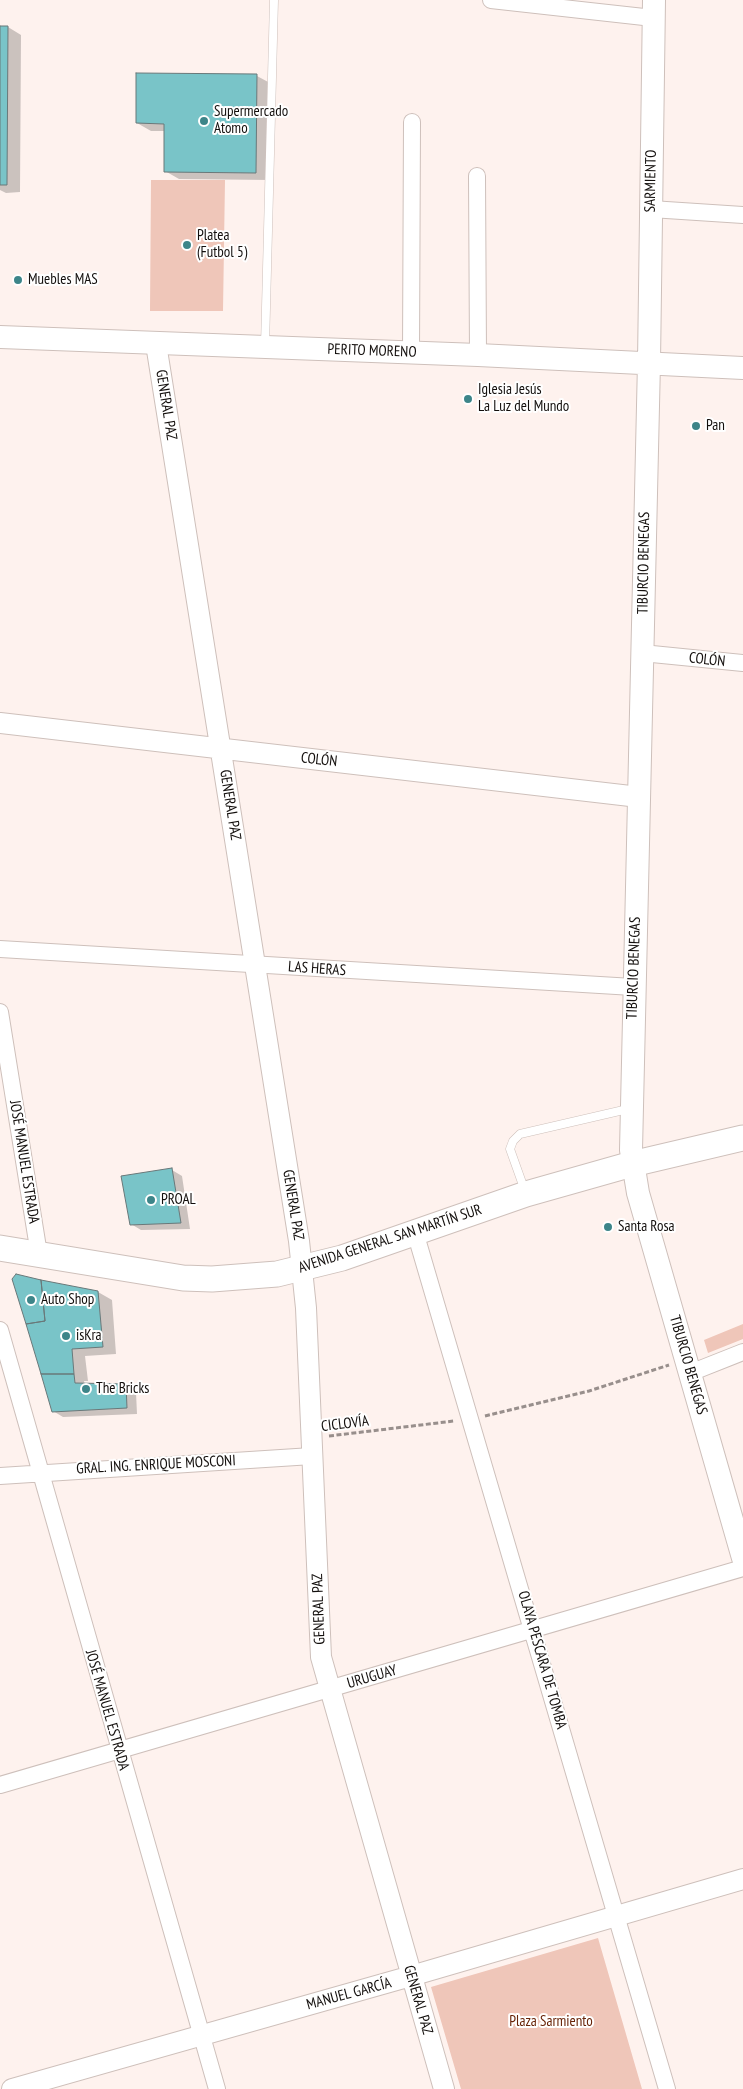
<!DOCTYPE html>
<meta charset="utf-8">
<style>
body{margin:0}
canvas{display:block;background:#fef2ee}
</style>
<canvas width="743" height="2089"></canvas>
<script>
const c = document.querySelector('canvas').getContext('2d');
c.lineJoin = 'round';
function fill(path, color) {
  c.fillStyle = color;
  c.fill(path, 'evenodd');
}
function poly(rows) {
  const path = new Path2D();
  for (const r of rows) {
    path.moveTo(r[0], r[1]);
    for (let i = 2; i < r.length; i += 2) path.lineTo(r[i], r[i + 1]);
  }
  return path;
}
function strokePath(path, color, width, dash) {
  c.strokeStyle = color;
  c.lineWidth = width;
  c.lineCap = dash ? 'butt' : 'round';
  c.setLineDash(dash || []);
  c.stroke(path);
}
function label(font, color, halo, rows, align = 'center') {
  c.font = font + ' "PT Sans Narrow",sans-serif';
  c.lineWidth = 4;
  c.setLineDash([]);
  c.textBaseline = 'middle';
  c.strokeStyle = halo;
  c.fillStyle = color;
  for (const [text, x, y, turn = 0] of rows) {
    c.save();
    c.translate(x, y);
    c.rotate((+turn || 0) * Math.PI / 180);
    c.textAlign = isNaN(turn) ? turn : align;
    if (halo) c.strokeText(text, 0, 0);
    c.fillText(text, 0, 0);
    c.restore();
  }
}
fill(poly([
 [151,180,225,180,223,311,150,311],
 [743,1324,743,1339,708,1353,704,1340],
 [598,1938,642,2089,461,2089,431,1987]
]), '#efc6b9');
fill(poly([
 [0,27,8,27,21,35,20,192,6,193,0,190],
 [257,76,270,83,270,180,179,179,165,171,166,131,151,131,137,123],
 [172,1170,182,1176,190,1229,141,1230,131,1224],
 [98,1292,112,1300,116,1354,85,1356,88,1381,84,1381,85,1385,126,1386,136,1392,137,1414,63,1417,53,1411,42,1375]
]), '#0003');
const building = poly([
 [0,26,8,26,7,185,0,185,0,26],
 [136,73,257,74,256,173,164,172,164,124,136,123,136,73],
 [172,1168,181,1223,130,1225,121,1176,172,1168],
 [16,1274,41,1280,45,1321,26,1324,12,1279,16,1274],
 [41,1280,98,1291,103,1347,72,1349,74,1374,41,1374,26,1324,45,1321,41,1280],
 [41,1374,74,1374,75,1383,126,1384,127,1408,52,1412,41,1374]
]);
fill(building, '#79c4c8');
strokePath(building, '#697879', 1);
const service = poly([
 [265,346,274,0],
 [525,1191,510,1149,513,1141,520,1134,628,1109]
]);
const minor = poly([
 [491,0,653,18],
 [477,176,478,355],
 [651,209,743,215],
 [411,352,412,122],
 [642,653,743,663],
 [0,949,633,987],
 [0,1012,39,1254],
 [415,1232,667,2089],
 [0,1330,217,2089],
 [690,1373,743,1352],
 [0,1476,312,1456],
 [0,1785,743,1568]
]);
const tertiary = poly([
 [156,344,299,1241,306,1308,321,1657,444,2089],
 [0,723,639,797],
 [12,2089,411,1976,743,1879]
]);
const secondary = poly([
 [654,0,649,362,631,1150,638,1193,743,1558],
 [0,337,478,355,743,368]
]);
const primary = poly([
 [0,1248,183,1278,212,1279,277,1274,342,1258,526,1194,632,1164,743,1138]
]);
strokePath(service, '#cec0bb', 9);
strokePath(minor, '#cec0bb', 18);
strokePath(tertiary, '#cec0bb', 22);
strokePath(secondary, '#cec0bb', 24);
strokePath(primary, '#cec0bb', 27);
strokePath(poly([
 [485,1416,589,1391,669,1365],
 [329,1436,454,1421]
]), '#988f8c', 3, [5, 2.5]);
strokePath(service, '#fff', 8);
strokePath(minor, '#fff', 16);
strokePath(tertiary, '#fff', 20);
strokePath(secondary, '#fff', 22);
strokePath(primary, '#fff', 25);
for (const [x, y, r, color] of [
 [204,121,5,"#3d8589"],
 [187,245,5,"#3d8589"],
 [18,280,5,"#3d8589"],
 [468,399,5,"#3d8589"],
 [696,426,5,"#3d8589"],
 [151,1200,5,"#3d8589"],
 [608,1227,5,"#3d8589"],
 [31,1300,5,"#3d8589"],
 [66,1336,5,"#3d8589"],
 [86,1389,5,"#3d8589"]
]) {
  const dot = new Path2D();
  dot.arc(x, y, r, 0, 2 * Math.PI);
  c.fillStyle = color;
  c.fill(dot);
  strokePath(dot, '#fff', 2);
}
label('15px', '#130f0d', '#fff', [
 ["Supermercado",214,112],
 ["Atomo",214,129],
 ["Platea",197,236],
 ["(Futbol 5)",197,253],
 ["Muebles MAS",28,280],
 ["Iglesia Jesús",478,390],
 ["La Luz del Mundo",478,407],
 ["Pan",706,426],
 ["PROAL",161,1200],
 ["Santa Rosa",618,1227],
 ["Auto Shop",41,1300],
 ["isKra",76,1336],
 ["The Bricks",96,1389]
], 'left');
label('15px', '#130f0d', '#fff', [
 ["SARMIENTO",651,181,-89],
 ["PERITO MORENO",372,351,2],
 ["GENERAL PAZ",166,405,81],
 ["TIBURCIO BENEGAS",644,563,-89],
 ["COLÓN",707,660,6],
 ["COLÓN",319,760,6],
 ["GENERAL PAZ",230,805,81],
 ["TIBURCIO BENEGAS",634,968,-88],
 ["LAS HERAS",317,969,4],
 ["JOSÉ MANUEL ESTRADA",24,1162,81],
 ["GENERAL PAZ",293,1205,81],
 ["AVENIDA GENERAL SAN MARTÍN SUR",390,1239,-18],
 ["TIBURCIO BENEGAS",688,1365,74],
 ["CICLOVÍA",345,1424,-7],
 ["GRAL. ING. ENRIQUE MOSCONI",156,1465,-3],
 ["GENERAL PAZ",319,1609,-92],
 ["OLAYA PESCARA DE TOMBA",542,1660,74],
 ["URUGUAY",372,1677,-16],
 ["JOSÉ MANUEL ESTRADA",107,1710,74],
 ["MANUEL GARCÍA",349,1994,-15],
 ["GENERAL PAZ",418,2000,74]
]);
label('15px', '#682408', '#fff', [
 ["Plaza Sarmiento",551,2022]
]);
</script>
